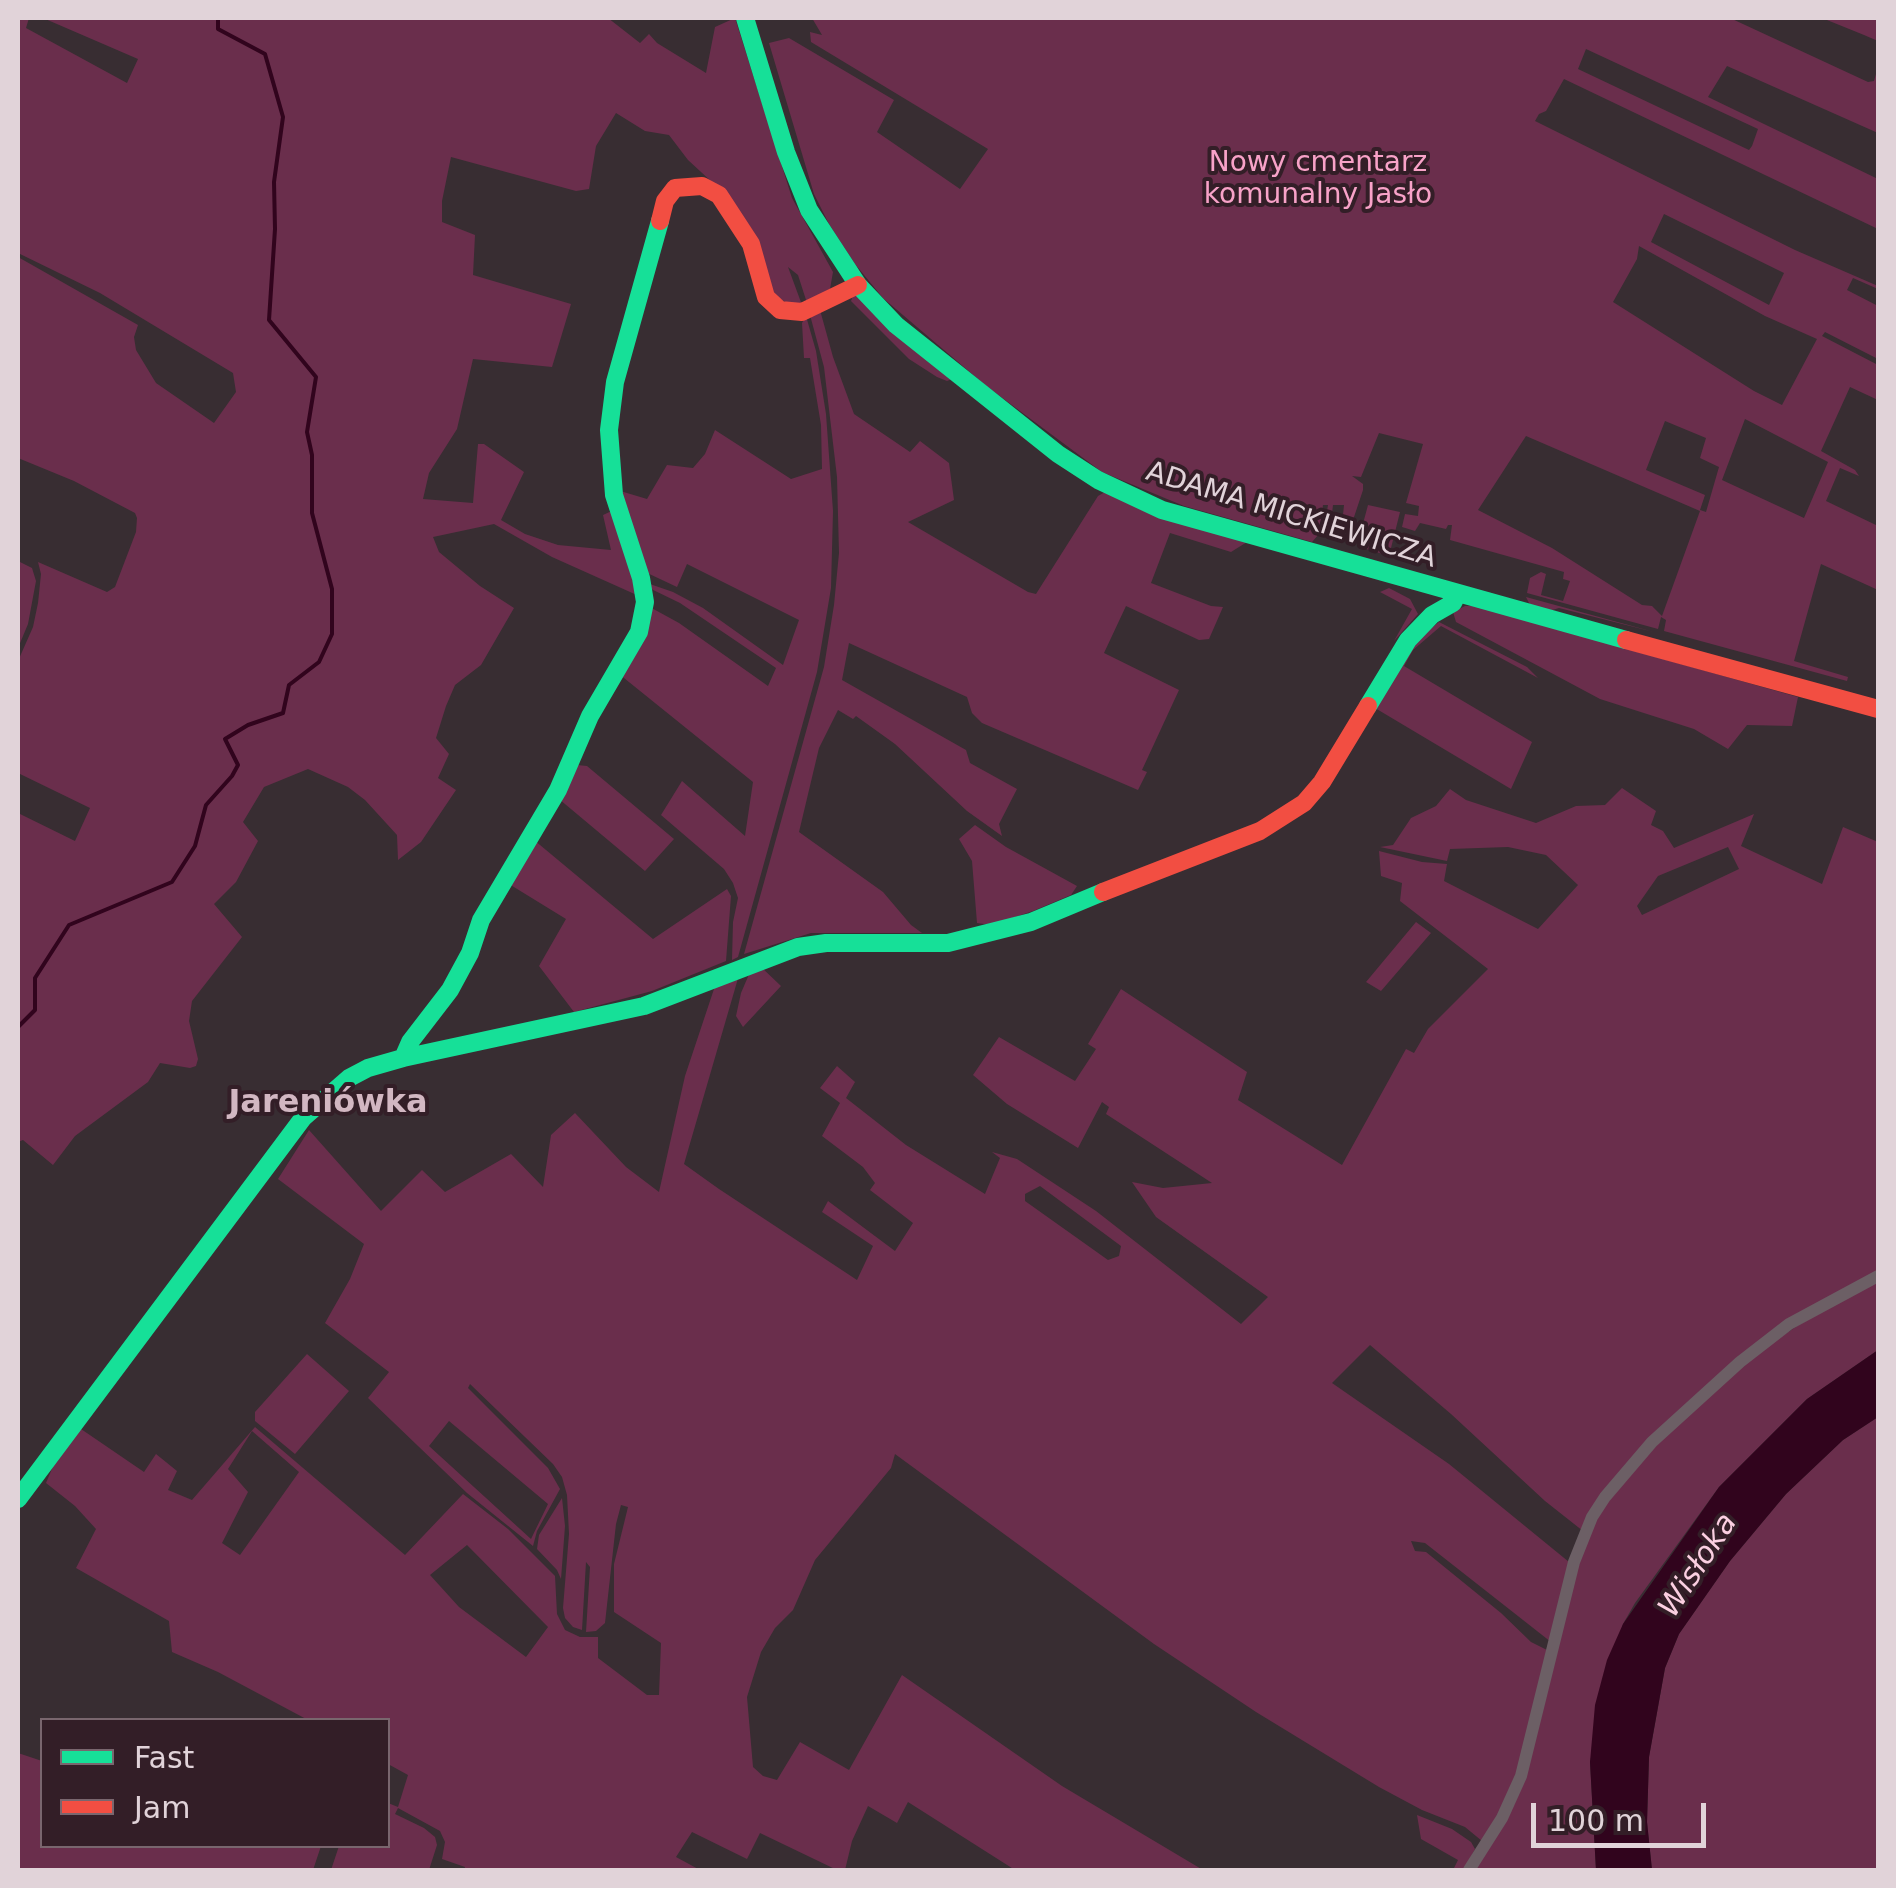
<!DOCTYPE html>
<meta charset="utf-8">
<style>
body{margin:0}
#map{position:relative;width:1896px;height:1888px;overflow:hidden;background:#382d32;font-family:"DejaVu Sans",sans-serif}
canvas{display:block}
.frame{position:absolute;inset:0;border:20px solid #e1d3d9;pointer-events:none}
.legend{position:absolute;left:40px;top:1718px;width:350px;height:130px;box-sizing:border-box;background:#331e27;border:2px solid #79666e;margin:0;padding:12px 18px;list-style:none;font-size:30px;color:#e1d3d9}
.legend li{display:flex;align-items:center;gap:20px;height:50px}
.legend b{width:50px;border:2px solid #79666e}
.scale{position:absolute;left:1531px;top:1803px;width:175px;height:45px;box-sizing:border-box;border:5px solid #e1d3d9;border-top:0;padding-left:12px;font-size:30px;line-height:35px;white-space:nowrap;color:#e1d3d9;-webkit-text-stroke:8px #331e27;paint-order:stroke}
</style>
<div id="map">
<canvas width="1896" height="1888"></canvas>
<div class="frame"></div>
<ul class="legend">
<li><b style="height:12px;background:#16e098"></b>Fast</li>
<li><b style="height:12px;background:#f24e42"></b>Jam</li>
</ul>
<div class="scale">100 m</div>
</div>
<script>
const c = document.querySelector('canvas').getContext('2d');
c.lineJoin = 'round';
function fill(path, color) {
  c.fillStyle = color;
  c.fill(path, 'evenodd');
}
function poly(rows) {
  const path = new Path2D();
  for (const r of rows) {
    path.moveTo(r[0], r[1]);
    for (let i = 2; i < r.length; i += 2) path.lineTo(r[i], r[i + 1]);
  }
  return path;
}
function strokePath(path, color, width, dash) {
  c.strokeStyle = color;
  c.lineWidth = width;
  c.lineCap = dash ? 'butt' : 'round';
  c.setLineDash(dash || []);
  c.stroke(path);
}
function label(font, color, halo, rows, align = 'center') {
  c.font = font + ' "DejaVu Sans",sans-serif';
  c.lineWidth = 8;
  c.setLineDash([]);
  c.textBaseline = 'middle';
  c.strokeStyle = halo;
  c.fillStyle = color;
  for (const [text, x, y, turn = 0] of rows) {
    c.save();
    c.translate(x, y);
    c.rotate((+turn || 0) * Math.PI / 180);
    c.textAlign = isNaN(turn) ? turn : align;
    if (halo) c.strokeText(text, 0, 0);
    c.fillText(text, 0, 0);
    c.restore();
  }
}
fill(poly([
 [18,18,29,18,26,28,127,83,138,59,43,18,608,18,640,43,649,34,657,43,706,73,715,27,735,18,792,198,833,272,830,289,807,303,798,275,788,267,802,305,790,305,771,293,753,231,726,195,688,160,669,135,645,131,616,113,596,146,589,189,576,191,451,157,442,201,442,222,475,235,473,275,571,304,552,367,473,359,457,429,429,473,423,499,473,503,478,444,484,444,524,472,501,520,525,534,558,545,611,550,603,515,616,509,639,596,552,557,494,524,433,537,439,552,480,586,514,608,481,665,455,685,446,706,436,738,449,754,438,778,456,790,421,842,398,860,397,835,365,800,348,787,308,769,264,787,243,822,258,841,236,882,214,904,242,937,192,1001,189,1021,198,1059,196,1066,190,1068,160,1063,148,1082,75,1136,53,1165,23,1140,18,1142,18,813,75,841,90,808,18,773,18,661,33,627,38,603,41,574,38,562,107,592,115,587,136,532,137,518,135,513,74,481,18,458,18,257,138,325,134,337,136,350,156,383,214,423,236,392,233,373,100,293,18,253],
 [812,18,1730,18,1868,82,1874,81,1878,67,1878,133,1727,66,1708,97,1878,179,1878,229,1564,79,1546,111,1539,114,1535,121,1795,250,1878,286,1878,289,1853,278,1847,290,1878,306,1878,359,1825,332,1822,336,1878,365,1878,400,1850,387,1821,451,1855,470,1859,476,1840,468,1826,501,1878,526,1878,590,1821,564,1794,661,1848,677,1847,681,1664,631,1666,620,1661,617,1658,629,1527,593,1530,578,1541,572,1546,574,1541,595,1563,601,1570,581,1563,579,1564,572,1450,540,1452,525,1448,525,1446,529,1420,523,1415,531,1402,527,1405,514,1418,516,1419,506,1406,503,1423,444,1379,433,1361,477,1352,476,1363,484,1363,490,1352,523,1342,525,1344,505,1333,505,1330,530,1324,529,1328,505,1323,505,1319,534,1312,542,1184,506,1102,472,985,385,883,298,855,264,829,224,814,194,769,43,789,38,894,100,877,132,960,189,988,149,811,42,810,32,822,35],
 [1586,49,1758,129,1752,146,1749,150,1578,69],
 [1664,214,1784,273,1769,305,1651,242],
 [1639,246,1765,316,1817,339,1782,405,1754,391,1613,302,1637,259],
 [1745,419,1828,462,1804,518,1722,480],
 [1665,421,1706,438,1700,458,1719,467,1706,512,1700,510,1705,495,1646,470],
 [1526,436,1700,511,1662,616,1652,606,1642,605,1552,548,1478,510],
 [1822,18,1878,18,1878,41,1864,35],
 [854,293,952,379,947,381,937,377,909,359,851,301],
 [820,310,833,357,854,414,910,452,920,441,949,463,954,500,908,522,1028,592,1036,594,1098,496,1105,492,1247,542,1231,552,1170,533,1151,583,1211,606,1223,607,1209,639,1199,640,1126,606,1104,653,1179,690,1142,770,1147,772,1138,790,982,723,972,713,967,697,849,643,842,680,966,750,970,763,1017,789,999,824,1002,836,967,811,895,744,856,716,853,719,838,710,819,748,799,832,883,892,911,925,922,933,811,933,744,954,824,667,834,605,839,553,837,477,824,367,810,315],
 [806,316,816,351,826,414,833,511,831,588,817,672,738,957,732,960,733,922,738,898,733,883,724,869,661,815,682,781,745,836,753,782,619,674,648,606,679,623,768,686,776,668,680,603,647,587,647,583,673,592,703,608,783,665,799,620,687,564,677,587,643,571,617,490,647,499,667,465,693,468,705,454,715,430,791,479,822,469,821,425,810,358,804,358,802,323],
 [1368,505,1400,512,1389,556,1357,546],
 [18,561,32,568,36,581,28,624,18,648],
 [1389,588,1410,599,1418,614,1394,641,1412,609,1380,592],
 [1526,597,1654,632,1559,608,1549,611,1530,605],
 [1465,606,1475,606,1798,697,1792,726,1747,725,1728,749,1694,729,1600,699,1456,622,1453,612],
 [1439,622,1527,667,1538,678,1441,626,1413,650,1404,666,1532,742,1511,789,1375,708,1413,643],
 [577,765,587,766,674,839,645,871,559,799],
 [1622,788,1656,811,1651,825,1663,831,1674,848,1754,814,1741,846,1822,884,1843,827,1878,842,1878,1272,1706,1387,1583,1531,1545,1501,1451,1414,1370,1345,1332,1383,1449,1464,1569,1562,1551,1642,1425,1543,1411,1541,1415,1551,1426,1552,1501,1613,1531,1642,1547,1650,1518,1771,1510,1795,1482,1841,1465,1827,1422,1810,1379,1787,1256,1712,1154,1644,895,1454,891,1468,815,1560,793,1610,775,1628,761,1652,747,1697,753,1767,763,1776,777,1780,800,1742,849,1770,902,1675,1062,1786,1203,1870,1015,1870,908,1802,897,1823,868,1806,852,1841,845,1870,837,1870,760,1833,747,1859,692,1832,676,1857,700,1870,464,1870,465,1867,442,1859,445,1842,440,1831,398,1808,395,1814,424,1828,435,1837,437,1845,429,1870,331,1870,339,1846,388,1846,388,1803,398,1807,408,1775,388,1764,388,1720,308,1720,218,1672,172,1652,169,1621,76,1568,96,1529,75,1506,46,1483,54,1464,77,1431,81,1429,144,1472,156,1454,177,1471,168,1490,192,1500,255,1427,405,1555,463,1494,508,1529,555,1576,557,1614,565,1630,580,1637,598,1637,598,1658,647,1695,659,1695,661,1643,614,1612,614,1564,628,1507,621,1505,616,1524,605,1623,596,1631,586,1632,590,1567,586,1562,582,1630,573,1627,565,1618,563,1608,569,1534,567,1495,562,1477,553,1464,470,1384,468,1388,548,1468,560,1489,537,1531,533,1546,467,1493,368,1398,389,1372,325,1323,350,1279,364,1244,278,1179,309,1130,381,1211,422,1170,445,1192,511,1154,543,1187,551,1135,575,1113,626,1167,659,1192,685,1076,716,983,739,975,684,1164,719,1189,857,1280,873,1246,822,1212,828,1201,895,1251,913,1223,870,1190,875,1183,863,1167,822,1136,840,1103,820,1088,837,1066,855,1082,846,1098,906,1145,985,1194,1000,1158,992,1152,1017,1159,1096,1211,1241,1324,1268,1297,1156,1217,1132,1182,1163,1188,1212,1183,1106,1114,1109,1107,1102,1102,1078,1148,1007,1104,973,1075,999,1037,1075,1081,1096,1049,1088,1044,1121,989,1247,1072,1238,1100,1342,1165,1406,1049,1414,1053,1428,1029,1488,969,1400,901,1402,883,1381,876,1379,851,1422,862,1447,864,1444,881,1538,929,1578,885,1546,855,1508,847,1450,849,1447,861,1380,847,1393,845,1411,818,1436,806,1450,789,1466,800,1536,823,1576,806,1605,805],
 [1728,847,1739,869,1642,915,1637,906,1658,876],
 [1040,1186,1121,1246,1119,1256,1108,1260,1025,1201,1025,1194],
 [449,1421,548,1504,531,1539,429,1446],
 [252,1431,299,1472,240,1555,222,1543,248,1492,228,1469],
 [467,1545,548,1627,526,1657,459,1607,430,1575],
 [975,825,1006,847,1077,886,1071,895,1033,911,991,925,977,923,972,861,959,839],
 [534,840,653,939,727,889,731,896,726,961,652,991,574,1012,539,966,566,919,509,884],
 [1416,922,1431,933,1381,991,1366,982],
 [760,966,781,986,743,1027,736,1016,741,993,750,972],
 [1878,1278,1878,1350,1807,1399,1719,1487,1635,1603,1623,1624,1590,1762,1596,1870,1475,1870,1517,1798,1573,1577,1600,1510,1673,1425,1770,1342],
 [307,1354,349,1391,295,1454,255,1421,255,1412],
 [1878,1417,1878,1870,1652,1870,1647,1822,1649,1757,1665,1668,1679,1634,1730,1561,1786,1494,1843,1440],
 [562,1498,565,1526,561,1579,557,1570,537,1549,539,1535],
 [18,1753,42,1761,42,1846,321,1846,313,1870,18,1870],
 [1417,1815,1452,1829,1471,1842,1475,1849,1464,1870,1453,1870,1458,1860,1421,1839]
]), '#6a2e4c');
fill(poly([
 [1878,1350,1878,1417,1843,1440,1786,1494,1730,1561,1679,1634,1665,1668,1649,1757,1647,1822,1652,1870,1596,1870,1590,1762,1595,1705,1607,1660,1623,1624,1719,1487,1807,1399]
]), '#31041d');
strokePath(poly([
 [18,1027,35,1010,35,978,69,925,172,882,195,846,206,805,232,776,238,765,225,739,248,725,283,713,289,685,319,662,332,634,332,589,312,513,312,455,307,432,316,377,269,320,275,229,274,182,283,117,265,54,218,29,218,18]
]), '#31041d', 4);
strokePath(poly([
 [1469,1870,1502,1818,1521,1776,1574,1562,1592,1517,1605,1497,1652,1442,1740,1362,1789,1324,1878,1276]
]), '#6c5f65', 12);
strokePath(poly([
 [745,18,786,152,809,210,858,285,896,325,1058,454,1098,480,1162,510,1626,640],
 [1368,706,1408,640,1432,615,1453,603,1457,595],
 [403,1058,410,1042,450,990,470,953,481,920,558,790,590,716,639,632,645,602,641,578,614,495,609,430,615,382,660,221],
 [18,1499,303,1118,349,1078,368,1068,403,1058,644,1006,798,947,826,943,948,943,1031,922,1103,892]
]), '#16e098', 18);
strokePath(poly([
 [660,221,665,201,675,188,702,186,719,195,751,244,766,297,780,310,802,312,858,285],
 [1626,640,1878,709],
 [1103,892,1260,831,1304,803,1322,782,1368,706]
]), '#f24e42', 18);
label('28px', '#f8a2c8', '#331e27', [
 ["Nowy cmentarz",1318,164],
 ["komunalny Jasło",1318,196]
]);
label('28px', '#e1d3d9', '#331e27', [
 ["ADAMA MICKIEWICZA",1291,516,17]
]);
label('italic 30px', '#fbcfe1', '#331e27', [
 ["Wisłoka",1699,1566,-57]
]);
label('bold 32px', '#d2b7c2', '#331e27', [
 ["Jareniówka",328,1104]
]);
</script>
